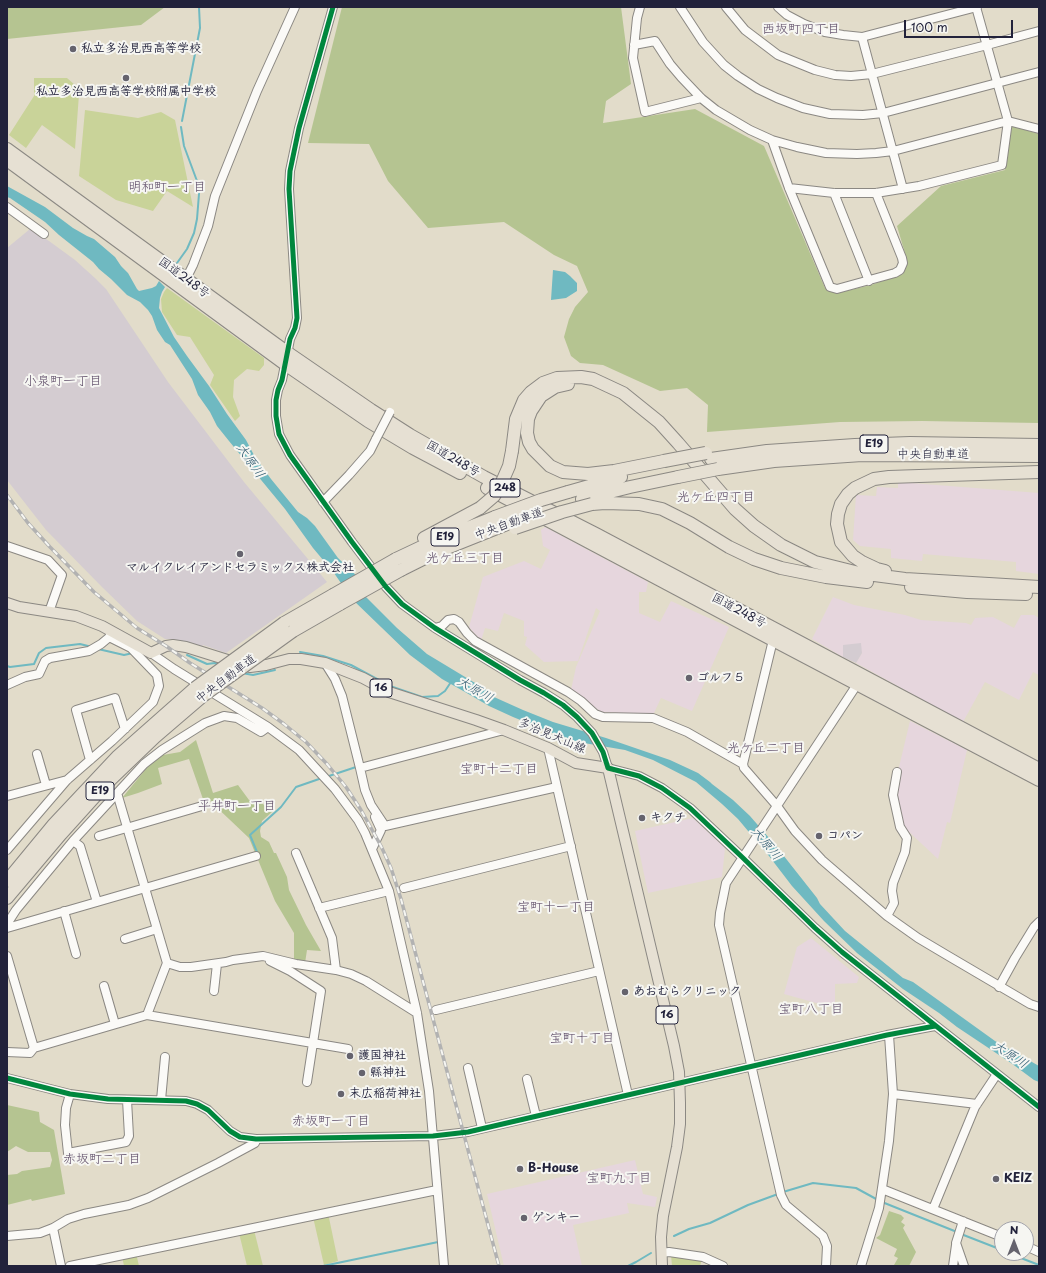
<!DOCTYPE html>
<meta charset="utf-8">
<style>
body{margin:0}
#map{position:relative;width:1046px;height:1273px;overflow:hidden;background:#e2dcca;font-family:"Playpen Sans",sans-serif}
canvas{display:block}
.frame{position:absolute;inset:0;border:8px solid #22223b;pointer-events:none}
.north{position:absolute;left:994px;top:1221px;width:40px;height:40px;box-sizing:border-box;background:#f6f6f2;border:1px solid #a1a1a9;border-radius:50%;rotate:0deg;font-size:11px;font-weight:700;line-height:16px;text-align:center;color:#22223b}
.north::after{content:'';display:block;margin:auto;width:14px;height:18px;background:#65636d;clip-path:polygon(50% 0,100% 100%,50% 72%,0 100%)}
.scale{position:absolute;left:904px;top:20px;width:109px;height:18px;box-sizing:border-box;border:2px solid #22223b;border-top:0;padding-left:5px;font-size:12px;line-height:14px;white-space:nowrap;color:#22223b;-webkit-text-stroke:3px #f6f6f2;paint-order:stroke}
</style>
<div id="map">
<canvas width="1046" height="1273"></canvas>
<div class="frame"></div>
<div class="north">N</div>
<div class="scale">100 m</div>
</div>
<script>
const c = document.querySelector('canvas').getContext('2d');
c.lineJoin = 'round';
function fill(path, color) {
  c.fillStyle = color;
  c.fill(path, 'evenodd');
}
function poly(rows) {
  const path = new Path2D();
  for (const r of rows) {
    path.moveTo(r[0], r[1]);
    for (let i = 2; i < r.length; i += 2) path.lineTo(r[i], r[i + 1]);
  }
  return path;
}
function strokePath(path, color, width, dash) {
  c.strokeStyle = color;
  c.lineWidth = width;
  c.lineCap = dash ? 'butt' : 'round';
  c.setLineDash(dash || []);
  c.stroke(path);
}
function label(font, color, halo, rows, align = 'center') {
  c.font = font + ' "Playpen Sans","Klee One",sans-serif';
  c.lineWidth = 4;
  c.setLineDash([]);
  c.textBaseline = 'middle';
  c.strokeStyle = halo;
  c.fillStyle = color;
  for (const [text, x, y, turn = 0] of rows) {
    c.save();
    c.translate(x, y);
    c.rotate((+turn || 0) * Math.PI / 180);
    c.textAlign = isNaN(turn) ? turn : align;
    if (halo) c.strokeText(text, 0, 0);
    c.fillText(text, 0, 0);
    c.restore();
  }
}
fill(poly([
 [898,482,1039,493,1039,574,1016,571,1016,562,923,554,922,561,891,558,891,549,860,546,853,540,856,495,876,496,877,487,898,488],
 [545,527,648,582,646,592,639,592,639,613,660,622,671,601,729,627,692,711,661,698,653,715,601,712,571,690,576,667,600,611,596,608,578,661,544,662,525,645,527,637,524,636,524,621,504,613,498,631,485,628,481,641,469,627,483,577,524,561,541,569,550,550,543,546,541,530],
 [833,597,854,605,905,615,921,620,966,623,971,625,975,618,993,617,1014,628,1021,615,1034,615,1039,618,1039,675,1033,672,1019,700,985,682,963,722,856,663,862,653,843,645,843,657,812,639],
 [910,721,967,750,950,823,947,822,938,859,907,830,898,818,896,792,899,767],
 [693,818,725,848,722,877,648,893,635,831],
 [811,938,859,977,857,983,835,984,835,1006,827,1006,784,994,797,947],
 [635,1160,643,1194,657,1197,655,1207,627,1203,629,1213,573,1225,582,1266,504,1266,487,1194]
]), '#e6d6dd');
fill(poly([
 [30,229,49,241,75,260,96,279,106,289,168,382,244,482,327,582,226,653,203,645,201,648,173,639,165,639,137,621,102,587,46,530,7,480,7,248],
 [861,643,862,653,856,663,843,657,843,645]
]), '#d4ccd1');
fill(poly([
 [34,78,67,78,75,85,79,94,75,149,42,125,26,148,9,135,34,96],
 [85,110,138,118,161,112,175,120,193,207,167,191,153,211,116,200,79,176],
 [167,288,264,358,264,365,259,371,247,369,234,380,233,397,240,416,235,421,210,385,214,375,190,337,177,335,162,312,161,299,164,292],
 [328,1213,338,1261,324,1265,313,1217],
 [254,1230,263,1266,247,1266,239,1233],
 [136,1253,139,1266,124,1266,122,1256],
 [671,1255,702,1259,700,1266,672,1266]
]), '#c9d399');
fill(poly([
 [7,7,165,7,141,25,7,39],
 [342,7,621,7,631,84,606,101,603,123,695,109,764,146,825,288,838,293,871,285,903,274,907,260,897,226,941,186,1005,170,1012,126,1039,134,1039,423,922,421,840,422,707,432,708,405,687,388,660,391,603,365,580,363,571,356,564,337,569,319,575,307,588,292,577,266,554,255,504,222,428,228,388,181,369,144,308,143],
 [196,740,213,793,238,785,249,800,257,800,273,811,262,821,260,831,261,837,269,842,274,853,276,853,287,877,289,890,306,925,321,951,307,950,305,963,294,961,294,933,275,901,249,838,210,801,204,802,189,759,158,768,162,784,138,793,122,798,150,764,163,755,180,752],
 [7,1105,39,1112,40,1122,54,1130,65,1194,32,1201,31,1199,7,1205,7,1175,17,1174,22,1171,50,1167,52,1160,50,1152,28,1152,16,1146,7,1152],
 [889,1211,901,1215,904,1218,901,1222,905,1225,903,1228,916,1252,909,1266,894,1265,898,1258,894,1256,897,1249,876,1238,880,1235]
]), '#b5c491');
fill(poly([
 [7,186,45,207,73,228,87,236,94,239,115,257,121,266,128,273,137,289,139,291,152,288,156,286,159,281,165,287,162,292,160,298,159,308,174,337,187,356,209,386,227,414,246,440,255,457,271,479,298,512,307,518,315,526,338,558,361,580,366,592,366,597,397,628,427,654,490,692,494,697,523,710,553,722,606,738,670,760,698,773,710,782,712,784,733,800,750,816,776,846,817,898,820,904,845,931,903,978,913,982,995,1041,1039,1066,1039,1082,1034,1080,1011,1063,957,1027,939,1013,903,989,857,953,824,921,792,886,769,856,738,819,722,804,696,782,653,760,625,750,578,742,560,736,513,717,489,706,465,692,442,679,410,655,352,599,334,573,313,548,285,509,229,441,217,426,210,412,198,395,192,379,170,345,165,342,157,330,152,316,148,310,140,302,127,295,111,279,99,269,93,262,59,235,45,222,10,198,7,197],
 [553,270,565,272,570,276,577,283,577,291,566,298,551,300]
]), '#6fb9c1');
strokePath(poly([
 [182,121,200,28,199,7],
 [177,263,187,249,194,233,197,219,199,194,197,181,184,146,181,127],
 [98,649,124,655,133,653],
 [300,652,323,656,351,665,390,686,422,697,438,696,445,691,451,682],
 [187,655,207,664,215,663,219,665],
 [7,666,10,667,34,664,39,653,46,648,80,644,92,647],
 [242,673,253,675,275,670],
 [326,777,356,767],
 [257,852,250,835,281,807,296,787,322,778],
 [783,1192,813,1183,856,1188,878,1200],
 [882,1202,957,1232],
 [961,1234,1002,1250],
 [674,1236,689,1229,710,1223,748,1205,778,1194],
 [1008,1253,1039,1265],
 [323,1266,438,1242],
 [628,1266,636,1262,651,1253]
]), '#6fb9c1', 2);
const minor = poly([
 [333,7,299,128,290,171,289,189,297,318,295,328,290,339,282,380,278,390,276,400,276,416,279,434,290,455,352,542,386,587,402,604,435,628,520,680,544,693,563,705,577,717,592,733,603,752,608,768,639,776,662,788,690,808,742,857,815,928,842,952,1039,1107],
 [640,7,637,18,633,58,645,112,701,98],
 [680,7,703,42,724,65,738,76,758,89,777,98,803,108,830,114,863,115,883,113,1039,72],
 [726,7,745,30,778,55,815,70,835,75,851,76,872,74,987,45,1039,31],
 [778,7,787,15,804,24,825,32,843,35,862,37,977,7],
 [862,37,903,189],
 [634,45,655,41,670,64,681,77,701,98,716,110,750,130,772,140,797,147,826,153,857,154,876,153,893,151,1008,121,1039,129],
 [772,140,789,188,830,287,837,289,895,273,900,270,903,263,902,258,876,193],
 [789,188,834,193,876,193,919,186,1002,165,1008,121,976,7],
 [834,193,869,281],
 [7,207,44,234],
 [186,279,193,265,208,226,215,196,257,91,295,7],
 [323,502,349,475,370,451,376,439],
 [7,546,48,560,62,575,49,612],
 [435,628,442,626,448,620,454,619,459,622,467,633,475,641,568,692,581,701,595,714,603,717,653,718,687,732,743,764,744,768,777,806,795,831,822,860,887,916,918,938,950,957,1030,1004,1039,1007],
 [151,653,174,669,268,727,299,750,335,789,358,820,365,833,389,891,417,1013,429,1091,444,1266],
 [325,663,335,679,342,696,360,768,504,730],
 [7,685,25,677,39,674,45,661,50,658,89,651,101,644,113,634],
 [548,748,628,1095],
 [37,754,46,785],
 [90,760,76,710,115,698,125,729],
 [743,764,773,640],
 [360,768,365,790,371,805,385,826,557,787],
 [117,793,167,963,180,967,191,967,226,962,233,960,263,956,296,964,336,970,351,974,366,981,417,1013],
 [7,796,67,780],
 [99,836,202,806],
 [73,841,80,846,97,902],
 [372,849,381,830,375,817],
 [7,850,67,780,112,741,153,702,159,686,157,675,131,648,109,637],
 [296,853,332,938,336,970],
 [404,888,571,846],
 [319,908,389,891],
 [64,911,76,954],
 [887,916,894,903,892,891,893,883,905,852,907,838,900,827,893,795,897,772],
 [7,924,16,910,73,841,144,764,162,750,205,723,224,716,237,718,261,732,268,727],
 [7,928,256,856],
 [125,939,157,929],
 [7,956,34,1048],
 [270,961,290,971,321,991,307,1082],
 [104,986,115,1024],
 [999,987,1015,958,1034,927,1039,922],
 [214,991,217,964],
 [436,1010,599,971],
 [147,1015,167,963],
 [7,1052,30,1053,34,1048,147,1015,348,1049],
 [468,1068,482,1128],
 [7,1078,70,1094,108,1099,186,1101,197,1104,208,1110,230,1131,240,1137,256,1139,433,1136,468,1132,887,1035,935,1026],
 [527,1079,536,1116],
 [70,1094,66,1108,65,1125,68,1153,126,1142,129,1136,127,1100],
 [893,1094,977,1104],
 [161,1100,165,1057],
 [882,1189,1002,1237],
 [933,1209,975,1107,997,1074],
 [963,1221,956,1243,964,1266],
 [53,1228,61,1266],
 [7,1236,40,1233,53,1228,68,1219,84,1214,129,1205,148,1198,218,1163,255,1143,256,1139],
 [1026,1246,1039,1252],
 [661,1253,669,1252,703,1257,723,1266],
 [70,1266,437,1190],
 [826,1266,827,1246,823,1236,786,1205,781,1195,719,925,720,913,726,883,860,680],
 [861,1266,879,1208,889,1141,893,1094,889,1035],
 [953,1266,956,1245]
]);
const major = poly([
 [7,603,19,607,76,616,102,626,151,653,166,646,173,645,186,647,250,667,266,665,289,659,301,659,325,663,363,678,389,692,476,720,504,730,548,748,576,763,608,768,674,1046,679,1072,680,1103,680,1124,677,1147,663,1216,661,1237,662,1266]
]);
const highway = poly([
 [7,149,288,353,371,410,410,435,484,477,596,534,1039,769],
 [7,160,285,364,368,421,413,448,460,473],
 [568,384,555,387,541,396,531,411,528,419,527,433,529,442,533,449,550,466,563,472,588,474,614,471,664,461],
 [512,451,516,419,524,400,531,392,543,383,557,378,581,377,593,379,623,393,659,422,678,443,735,509,754,526,781,545,815,562,859,573,905,579,1039,587],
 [711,459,767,451,855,445,910,443,1039,445],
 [718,469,774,461,862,455,1039,456],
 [487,488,773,640,1039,780],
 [568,492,621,477],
 [582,499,630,487,678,477],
 [592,504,605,503,639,504,662,509,690,523,729,547,754,559,781,568,826,577,867,582],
 [424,538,480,508],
 [396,559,432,542,495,517],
 [401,570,437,552,507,524],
 [885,571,877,569,862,562,853,556,841,542,837,524,838,514,841,504,848,494,855,488,874,479,889,477,1039,472],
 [911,587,967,592,1026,594],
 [284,623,333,595],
 [293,631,340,604],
 [7,881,54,824,117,757,195,688],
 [7,898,61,834,107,783,155,737,204,695]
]);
strokePath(minor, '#8b8883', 10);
strokePath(major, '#8b8883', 12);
strokePath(highway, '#8b8883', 14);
strokePath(minor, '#fbfaf7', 8);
strokePath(major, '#e6e0d3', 10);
strokePath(highway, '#e6e0d3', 12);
const rail = poly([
 [7,495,28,523,50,547,94,592,137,628,166,646,190,663,262,708,284,724,306,742,327,764,346,787,361,810,381,846,391,868,401,899,499,1266]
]);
strokePath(rail, '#b2b2b2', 3.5);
strokePath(rail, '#f6f6f2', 2, [6]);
const minorBridge = poly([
 [376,439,390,412]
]);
const highwayBridge = poly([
 [664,461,706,453],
 [678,477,718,469],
 [480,508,494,496,502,482,509,466,512,451],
 [495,517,541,500,568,492],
 [515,528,562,512,592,504],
 [333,595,396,559],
 [340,604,401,570],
 [195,688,284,623],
 [204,695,293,631]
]);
strokePath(minorBridge, '#8b8883', 10, []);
strokePath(highwayBridge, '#8b8883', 14, []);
strokePath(minorBridge, '#fbfaf7', 8);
strokePath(highwayBridge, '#e6e0d3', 12);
strokePath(poly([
 [333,7,299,128,290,171,289,189,297,318,295,328,290,339,282,380,278,390,276,400,276,416,279,434,290,455,352,542,386,587,402,604,435,628,520,680,544,693,563,705,577,717,592,733,603,752,608,768,639,776,662,788,690,808,742,857,815,928,842,952,1039,1107],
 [7,1078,70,1094,108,1099,186,1101,197,1104,208,1110,230,1131,240,1137,256,1139,433,1136,468,1132,887,1035,935,1026]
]), '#00873e', 5);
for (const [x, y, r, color] of [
 [73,49,4,"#65636d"],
 [126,78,4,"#65636d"],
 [240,554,4,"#65636d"],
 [689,678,4,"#65636d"],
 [642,818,4,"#65636d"],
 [819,836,4,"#65636d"],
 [625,992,4,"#65636d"],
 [350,1056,4,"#65636d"],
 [362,1073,4,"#65636d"],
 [341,1094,4,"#65636d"],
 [520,1169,4,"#65636d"],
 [996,1179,4,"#65636d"],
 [524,1218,4,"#65636d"]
]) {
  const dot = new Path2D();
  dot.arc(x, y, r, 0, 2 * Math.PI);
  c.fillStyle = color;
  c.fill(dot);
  strokePath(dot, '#f6f6f2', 1.5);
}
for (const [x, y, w] of [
 [874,444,28],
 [505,488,30],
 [445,537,28],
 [381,688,22],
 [100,791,28],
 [667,1015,22]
]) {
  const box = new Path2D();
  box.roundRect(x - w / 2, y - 9, w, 18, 3);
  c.fillStyle = '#f6f6f2';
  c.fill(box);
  strokePath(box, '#22223b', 1);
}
label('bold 11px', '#22223b', null, [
 ["E19",874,444],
 ["248",505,488],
 ["E19",445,537],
 ["16",381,688],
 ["E19",100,791],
 ["16",667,1015]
]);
label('bold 12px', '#22223b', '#f6f6f2', [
 ["私立多治見西高等学校",81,49],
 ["私立多治見西高等学校附属中学校",126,92,"center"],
 ["マルイクレイアンドセラミックス株式会社",240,568,"center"],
 ["ゴルフ５",697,678],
 ["キクチ",650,818],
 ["コパン",827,836],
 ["あおむらクリニック",633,992],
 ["護国神社",358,1056],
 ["縣神社",370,1073],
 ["末広稲荷神社",349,1094],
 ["B-House",528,1169],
 ["KEIZ",1004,1179],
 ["ゲンキー",532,1218]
], 'left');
label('12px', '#22223b', '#f6f6f2', [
 ["国道248号",184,278,36],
 ["中央自動車道",933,455],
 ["国道248号",453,459,30],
 ["中央自動車道",509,524,-20],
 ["国道248号",739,611,28],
 ["中央自動車道",226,679,-37],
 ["多治見犬山線",552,736,23]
]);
label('13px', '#5c4a66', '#f6f6f2', [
 ["西坂町四丁目",801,29],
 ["明和町一丁目",167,187],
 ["小泉町一丁目",63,381],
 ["光ケ丘四丁目",716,497],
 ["光ケ丘三丁目",465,558],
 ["光ケ丘二丁目",766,748],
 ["宝町十二丁目",499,769],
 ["平井町一丁目",237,806],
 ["宝町十一丁目",556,907],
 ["宝町八丁目",811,1009],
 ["宝町十丁目",582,1038],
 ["赤坂町一丁目",331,1121],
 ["赤坂町二丁目",102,1159],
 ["宝町九丁目",619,1178]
]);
label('italic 13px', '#2d586f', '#f6f6f2', [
 ["大原川",250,461,55],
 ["大原川",475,690,30],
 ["大原川",766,844,50],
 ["大原川",1010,1055,34]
]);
</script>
